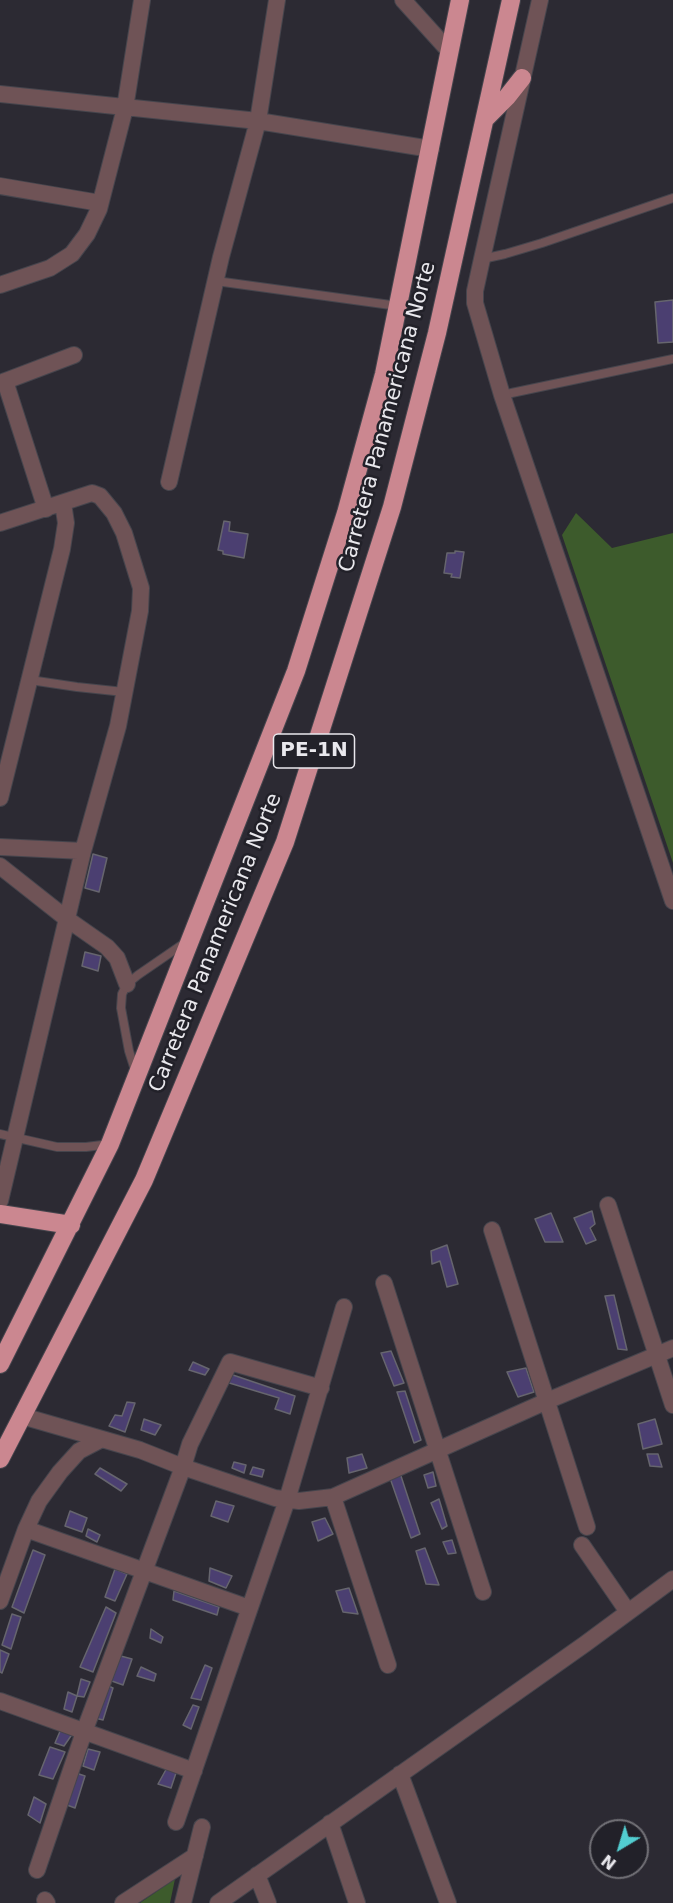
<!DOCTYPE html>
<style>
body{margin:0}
#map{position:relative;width:673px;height:1903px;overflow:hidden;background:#2c2a33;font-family:"DejaVu Sans",sans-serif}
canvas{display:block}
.north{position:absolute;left:589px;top:1819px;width:60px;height:60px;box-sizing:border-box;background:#222129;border:2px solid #727177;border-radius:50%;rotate:218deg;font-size:16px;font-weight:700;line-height:24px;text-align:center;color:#e9e8ed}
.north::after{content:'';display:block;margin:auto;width:21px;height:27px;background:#52cdd0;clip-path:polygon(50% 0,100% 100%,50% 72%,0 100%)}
</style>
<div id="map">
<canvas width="673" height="1903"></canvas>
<div class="north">N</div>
</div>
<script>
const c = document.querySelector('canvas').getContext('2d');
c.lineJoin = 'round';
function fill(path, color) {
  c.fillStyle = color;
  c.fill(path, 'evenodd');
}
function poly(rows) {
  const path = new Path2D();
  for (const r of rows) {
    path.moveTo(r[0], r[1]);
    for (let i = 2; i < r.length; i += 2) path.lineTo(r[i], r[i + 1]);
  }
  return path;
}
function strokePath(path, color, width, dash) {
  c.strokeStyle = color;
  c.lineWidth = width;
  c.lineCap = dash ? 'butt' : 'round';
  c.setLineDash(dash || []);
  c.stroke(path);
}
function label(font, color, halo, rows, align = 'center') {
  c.font = font + ' "DejaVu Sans",sans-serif';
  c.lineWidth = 5;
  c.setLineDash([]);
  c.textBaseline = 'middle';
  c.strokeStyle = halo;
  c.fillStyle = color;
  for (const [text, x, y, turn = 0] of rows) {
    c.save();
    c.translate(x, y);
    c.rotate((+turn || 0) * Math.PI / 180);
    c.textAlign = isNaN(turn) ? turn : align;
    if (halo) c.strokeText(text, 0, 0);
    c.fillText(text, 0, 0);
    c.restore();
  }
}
fill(poly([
 [576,513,612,548,673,533,673,863,562,535],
 [175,1879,170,1903,140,1903]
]), '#3d5b2c');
const building = poly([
 [673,300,673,342,658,343,655,302,673,300],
 [224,521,230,522,229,531,248,534,244,558,223,554,223,551,218,550,224,521],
 [455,551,464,552,460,578,451,577,452,574,444,573,447,553,455,553,455,551],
 [93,854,107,858,99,892,85,888,93,854],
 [85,952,101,956,98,971,82,966,85,952],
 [592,1211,595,1224,590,1228,596,1240,586,1244,574,1218,592,1211],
 [551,1213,563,1242,545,1242,535,1219,551,1213],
 [447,1245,458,1284,447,1287,440,1261,432,1264,431,1251,447,1245],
 [614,1295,627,1350,618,1349,605,1296,614,1295],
 [391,1351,404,1383,394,1386,381,1353,391,1351],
 [193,1362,209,1369,205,1375,189,1370,193,1362],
 [526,1368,534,1392,518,1397,507,1372,526,1368],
 [230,1374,295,1396,290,1414,275,1409,279,1398,226,1382,230,1374],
 [405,1391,421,1440,414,1443,397,1392,405,1391],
 [127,1402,135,1403,125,1432,109,1426,115,1415,122,1416,127,1402],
 [144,1419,161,1425,155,1435,141,1430,144,1419],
 [655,1419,662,1444,643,1449,638,1424,655,1419],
 [362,1454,367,1468,349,1473,347,1458,362,1454],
 [647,1454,658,1454,662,1467,650,1466,647,1454],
 [234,1462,246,1465,244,1473,232,1468,234,1462],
 [253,1467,264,1470,262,1477,250,1474,253,1467],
 [100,1468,127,1484,121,1491,95,1474,100,1468],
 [433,1472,436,1486,428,1488,424,1475,433,1472],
 [400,1473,420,1534,411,1538,390,1478,400,1473],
 [439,1499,447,1526,442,1529,431,1503,439,1499],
 [216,1501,234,1506,228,1522,211,1516,216,1501],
 [70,1511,87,1518,82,1532,65,1526,70,1511],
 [325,1518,333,1534,318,1541,312,1522,325,1518],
 [88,1529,100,1535,97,1542,86,1536,88,1529],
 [452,1540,456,1553,448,1554,443,1542,452,1540],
 [425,1548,439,1585,426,1584,416,1551,425,1548],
 [33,1550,45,1555,24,1613,12,1607,33,1550],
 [210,1568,232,1576,226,1588,209,1581,210,1568],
 [115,1569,127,1574,115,1601,105,1597,115,1569],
 [349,1588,358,1614,343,1612,336,1591,349,1588],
 [174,1591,219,1607,217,1615,173,1600,174,1591],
 [106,1607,116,1613,93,1672,80,1667,106,1607],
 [12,1614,21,1617,11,1649,2,1645,12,1614],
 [151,1629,163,1637,161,1643,150,1638,151,1629],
 [0,1650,9,1654,2,1673,0,1672,0,1650],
 [117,1655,132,1659,123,1685,109,1680,117,1655],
 [205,1665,212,1668,201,1700,191,1698,205,1665],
 [141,1667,156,1674,154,1681,137,1676,141,1667],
 [81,1679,90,1682,84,1697,77,1696,81,1679],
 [106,1685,113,1688,103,1720,95,1718,106,1685],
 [68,1692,77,1696,72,1712,64,1709,68,1692],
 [193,1705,199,1707,191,1729,183,1725,193,1705],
 [61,1729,73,1733,64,1746,55,1743,61,1729],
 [50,1747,65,1752,53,1779,39,1775,50,1747],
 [88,1749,100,1752,94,1770,83,1766,88,1749],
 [168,1766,177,1770,171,1788,158,1784,168,1766],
 [76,1773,85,1776,75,1808,67,1805,76,1773],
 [34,1797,46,1804,40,1823,28,1815,34,1797]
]);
fill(building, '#4b3f71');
strokePath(building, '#66656e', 1.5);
const lane = poly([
 [482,259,505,254,542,243,673,198],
 [216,281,398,306],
 [502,395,673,359],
 [30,680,77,687,124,692],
 [136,1073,129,1051,121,1008,122,994,127,984,138,975,186,942],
 [0,1134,57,1147,86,1147,110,1144]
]);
const street = poly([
 [403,0,450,52],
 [540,0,482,259,475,291,475,303,502,395,673,901],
 [0,94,258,121,431,149],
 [0,186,100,203],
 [0,285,50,268,72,254,87,234,99,209,125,108,142,0],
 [5,381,46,509],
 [0,383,74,355],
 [169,482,221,257,258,121,277,0],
 [0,523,92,493,100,496,114,513,124,533,141,588,140,611,118,726,83,851,0,1201],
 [0,798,62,549,66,523,63,503],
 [0,847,83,851],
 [0,866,67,919,107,947,117,958,127,984],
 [608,1205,673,1405],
 [492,1230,587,1527],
 [384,1283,483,1592],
 [22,1416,140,1450,183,1467,190,1444,230,1362,321,1388],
 [333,1497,388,1665],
 [26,1529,249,1608],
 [582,1545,628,1612],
 [0,1601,26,1529,39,1501,60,1472,79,1451,102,1439],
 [0,1701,194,1771],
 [400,1774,448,1903],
 [176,1822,287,1500,344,1307],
 [330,1823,357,1903],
 [37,1870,84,1732,183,1467,275,1498,299,1501,333,1497,547,1401,673,1348],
 [257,1875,268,1903],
 [45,1900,47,1903],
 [123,1903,195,1856],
 [183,1903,202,1827],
 [218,1903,585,1644,673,1579]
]);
const highway = poly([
 [485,119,507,97,522,78],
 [0,1214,71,1225],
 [0,1364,110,1144,296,671,346,513,384,374,460,0],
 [0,1459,144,1180,285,842,392,507,437,333,511,0]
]);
strokePath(lane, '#46454d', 10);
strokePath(street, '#46454d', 18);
strokePath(highway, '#46454d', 20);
strokePath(lane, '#6f5356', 8);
strokePath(street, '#6f5356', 16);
strokePath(highway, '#cb8790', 18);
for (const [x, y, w] of [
 [314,751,81]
]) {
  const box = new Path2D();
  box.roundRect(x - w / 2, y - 17, w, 34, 4.5);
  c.fillStyle = '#222129';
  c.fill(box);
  strokePath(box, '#e9e8ed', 1.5);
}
label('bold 20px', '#e9e8ed', null, [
 ["PE-1N",314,751]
]);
label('21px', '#e9e8ed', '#222129', [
 ["Carretera Panamericana Norte",388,417,-75],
 ["Carretera Panamericana Norte",216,943,-68]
]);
</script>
